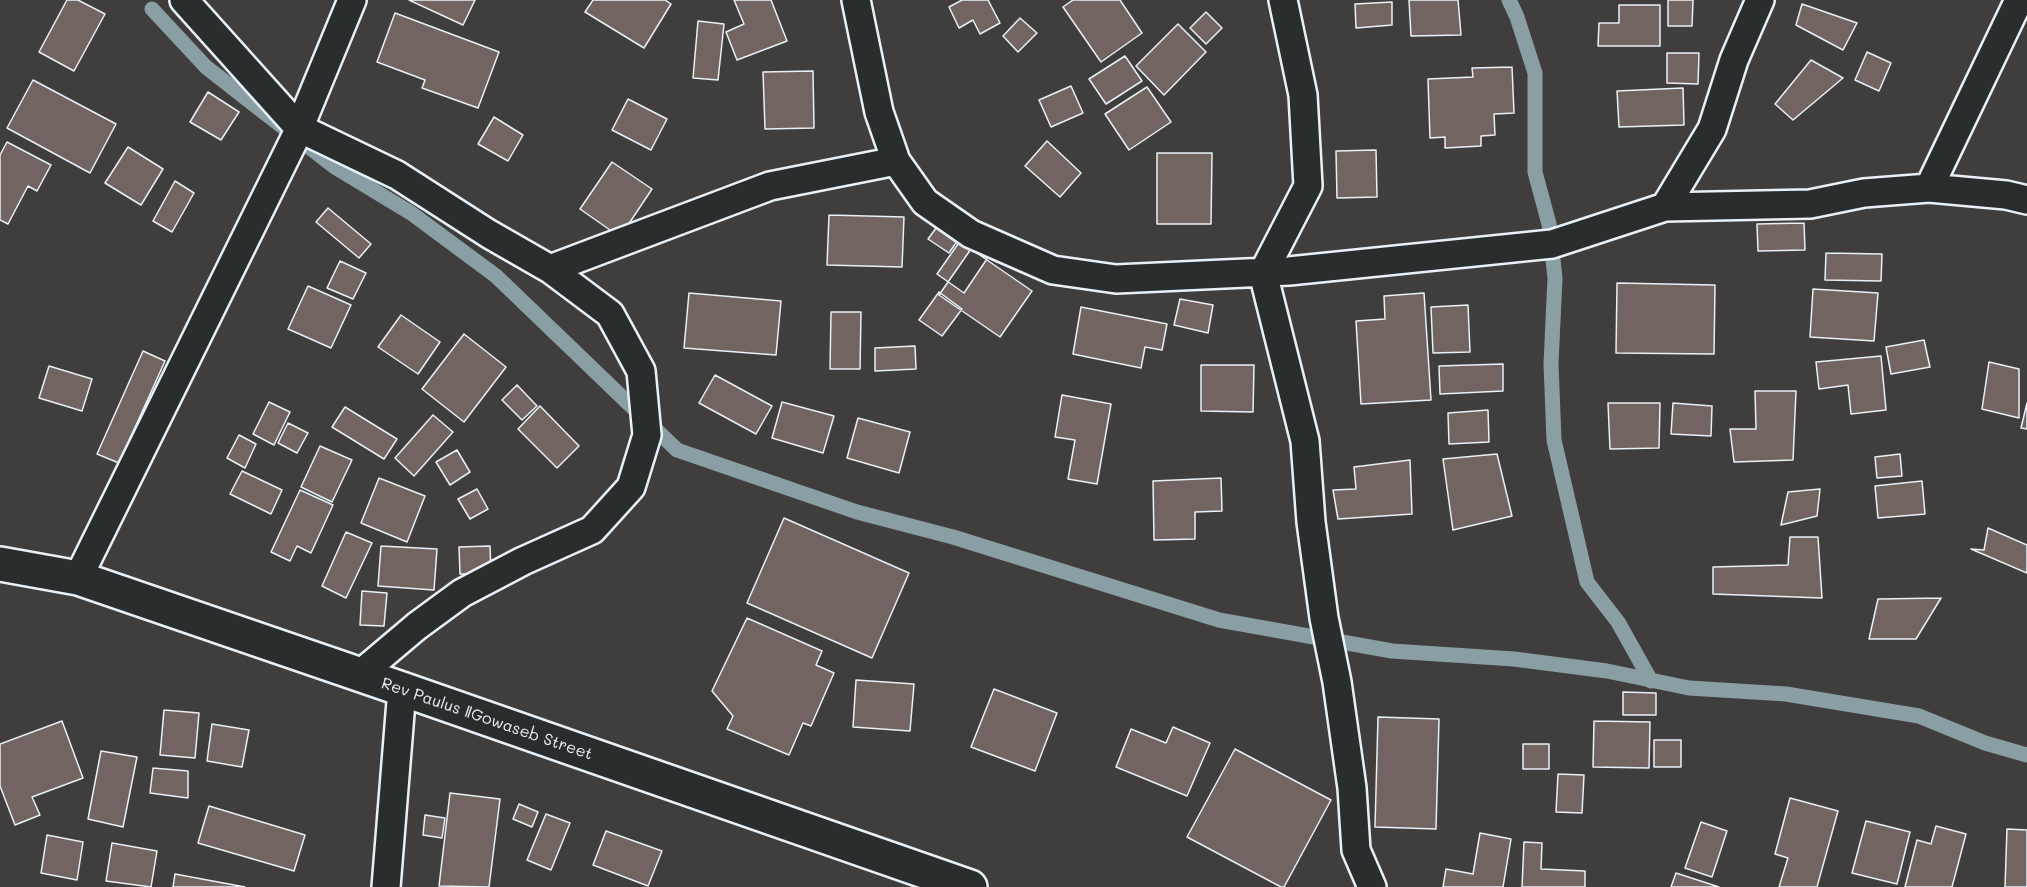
<!DOCTYPE html>
<meta charset="utf-8">
<style>
body{margin:0}
canvas{display:block;background:#403e3d}
</style>
<canvas width="2027" height="887"></canvas>
<script>
const c = document.querySelector('canvas').getContext('2d');
c.lineJoin = 'round';
function poly(rows) {
  const path = new Path2D();
  for (const r of rows) {
    path.moveTo(r[0], r[1]);
    for (let i = 2; i < r.length; i += 2) path.lineTo(r[i], r[i + 1]);
  }
  return path;
}
function strokePath(path, color, width, dash) {
  c.strokeStyle = color;
  c.lineWidth = width;
  c.lineCap = dash ? 'butt' : 'round';
  c.setLineDash(dash || []);
  c.stroke(path);
}
function fill(path, color) {
  c.fillStyle = color;
  c.fill(path, 'evenodd');
}
function label(font, color, halo, rows, align = 'center') {
  c.font = font + ' Mali,sans-serif';
  c.lineWidth = 4.5;
  c.setLineDash([]);
  c.textBaseline = 'middle';
  c.strokeStyle = halo;
  c.fillStyle = color;
  for (const [text, x, y, turn = 0] of rows) {
    c.save();
    c.translate(x, y);
    c.rotate((+turn || 0) * Math.PI / 180);
    c.textAlign = isNaN(turn) ? turn : align;
    if (halo) c.strokeText(text, 0, 0);
    c.fillText(text, 0, 0);
    c.restore();
  }
}
strokePath(poly([
 [1509,0,1517,17,1535,73,1535,172,1549,224,1555,278,1551,364,1554,440,1587,582,1618,622,1651,681],
 [152,9,206,67,252,103,335,167,411,213,496,276,677,450,857,512,953,537,1219,620,1392,651,1514,659,1607,671,1689,688,1786,694,1919,716,1985,743,2027,755]
]), '#8a9fa4', 15);
const building = poly([
 [67,0,78,0,105,14,74,71,39,52,67,0],
 [409,0,475,0,463,25,409,0],
 [593,0,665,0,671,4,644,48,585,12,593,0],
 [734,0,771,0,787,41,737,60,726,32,744,24,734,0],
 [962,0,988,0,1000,23,980,34,973,20,959,28,949,7,962,0],
 [1073,0,1120,0,1142,33,1101,62,1063,7,1073,0],
 [1409,0,1458,0,1461,35,1411,36,1409,0],
 [1668,0,1693,0,1692,26,1668,26,1668,0],
 [1392,2,1392,25,1356,28,1355,4,1392,2],
 [1802,4,1857,23,1843,50,1796,25,1802,4],
 [1619,5,1660,5,1660,46,1598,46,1599,23,1619,23,1619,5],
 [1206,12,1222,28,1206,44,1190,28,1206,12],
 [395,13,499,52,478,108,422,88,425,80,377,62,395,13],
 [1020,18,1037,33,1018,52,1003,36,1020,18],
 [698,21,724,24,718,80,693,78,698,21],
 [1178,24,1206,52,1164,95,1136,66,1178,24],
 [1867,52,1891,63,1879,91,1855,80,1867,52],
 [1667,53,1699,53,1698,84,1667,83,1667,53],
 [1125,56,1142,81,1106,104,1089,79,1125,56],
 [1811,60,1843,78,1793,120,1775,104,1811,60],
 [1512,67,1514,113,1494,114,1495,135,1481,136,1481,146,1445,148,1445,137,1430,138,1428,79,1473,77,1472,68,1512,67],
 [813,71,814,128,765,129,763,72,813,71],
 [33,80,116,124,90,173,7,128,33,80],
 [1071,86,1083,113,1051,127,1039,100,1071,86],
 [1147,87,1171,122,1129,150,1105,114,1147,87],
 [1683,88,1684,125,1619,127,1617,91,1683,88],
 [208,92,239,112,221,140,190,122,208,92],
 [628,99,667,119,651,150,612,130,628,99],
 [494,117,523,135,508,161,478,144,494,117],
 [1047,141,1081,173,1060,197,1025,166,1047,141],
 [7,142,51,165,37,191,28,186,8,224,0,220,0,155,7,142],
 [128,147,163,169,141,205,105,183,128,147],
 [1376,150,1377,197,1337,198,1336,151,1376,150],
 [1157,153,1212,153,1211,224,1157,224,1157,153],
 [612,162,652,189,620,237,580,209,612,162],
 [175,181,194,193,172,232,153,221,175,181],
 [328,208,371,244,359,258,316,222,328,208],
 [829,215,904,217,902,267,827,265,829,215],
 [942,220,962,234,949,253,928,239,942,220],
 [1804,223,1805,250,1758,251,1757,224,1804,223],
 [965,234,991,253,964,293,937,274,965,234],
 [971,249,1032,291,1000,337,939,295,971,249],
 [1826,253,1882,254,1881,281,1825,280,1826,253],
 [340,261,366,273,353,299,327,288,340,261],
 [1617,283,1715,285,1714,354,1616,353,1617,283],
 [308,286,351,305,331,348,288,329,308,286],
 [1813,289,1878,293,1874,341,1810,337,1813,289],
 [939,292,962,309,942,336,919,320,939,292],
 [689,293,781,301,776,355,684,348,689,293],
 [1424,293,1431,400,1361,404,1356,321,1385,319,1384,296,1424,293],
 [1180,299,1213,305,1208,333,1174,325,1180,299],
 [1468,305,1470,352,1433,353,1431,307,1468,305],
 [1081,307,1167,324,1162,350,1145,347,1141,368,1073,354,1081,307],
 [831,312,861,312,860,369,830,369,831,312],
 [401,315,440,342,418,374,378,347,401,315],
 [464,334,506,367,464,422,422,389,464,334],
 [1924,340,1930,367,1891,374,1886,347,1924,340],
 [915,346,916,369,875,371,875,348,915,346],
 [143,351,165,361,119,463,97,454,143,351],
 [1881,356,1886,410,1851,414,1848,385,1819,389,1816,362,1881,356],
 [1989,362,2019,369,2019,418,1982,409,1989,362],
 [1503,364,1503,391,1440,394,1439,366,1503,364],
 [1201,365,1254,365,1253,412,1201,411,1201,365],
 [49,366,92,379,82,411,39,398,49,366],
 [715,375,772,406,756,434,699,403,715,375],
 [517,385,537,406,522,420,502,400,517,385],
 [1755,391,1796,391,1793,460,1734,462,1730,429,1756,429,1755,391],
 [1062,395,1111,404,1097,484,1068,479,1075,440,1055,437,1062,395],
 [269,402,290,412,274,445,253,434,269,402],
 [782,402,834,416,823,453,772,438,782,402],
 [1608,403,1660,403,1659,448,1610,449,1608,403],
 [1673,403,1712,406,1711,436,1671,434,1673,403],
 [2027,403,2027,429,2021,428,2027,403],
 [540,406,579,446,557,468,518,429,540,406],
 [345,407,397,439,384,459,332,427,345,407],
 [1488,410,1489,442,1449,444,1448,413,1488,410],
 [433,415,453,432,414,476,395,458,433,415],
 [858,418,910,432,899,473,847,458,858,418],
 [288,423,308,433,297,453,278,443,288,423],
 [239,435,256,444,245,468,227,458,239,435],
 [320,446,352,460,332,502,301,487,320,446],
 [457,450,470,472,450,485,436,462,457,450],
 [1497,454,1512,516,1453,530,1443,459,1497,454],
 [1900,454,1902,476,1877,478,1875,457,1900,454],
 [1410,460,1412,514,1338,519,1333,490,1356,489,1354,467,1410,460],
 [242,471,282,490,271,514,230,494,242,471],
 [379,478,425,496,407,542,361,523,379,478],
 [1221,478,1222,511,1195,512,1195,539,1154,540,1153,481,1221,478],
 [1922,481,1925,514,1878,518,1875,486,1922,481],
 [477,489,488,509,470,519,458,499,477,489],
 [1820,489,1817,516,1781,525,1788,492,1820,489],
 [300,490,333,505,311,553,297,546,290,561,271,552,300,490],
 [784,518,909,573,872,658,747,603,784,518],
 [1988,528,2027,545,2027,573,1971,549,1984,550,1988,528],
 [346,532,372,543,346,598,322,586,346,532],
 [1790,537,1818,537,1822,598,1713,594,1713,567,1788,565,1790,537],
 [381,546,437,549,434,590,378,586,381,546],
 [490,546,491,574,460,574,459,547,490,546],
 [362,591,387,593,384,626,360,625,362,591],
 [1941,598,1916,639,1869,639,1878,599,1941,598],
 [747,618,822,651,816,665,834,673,811,726,803,723,789,755,727,729,733,716,712,691,747,618],
 [856,680,914,684,910,731,853,727,856,680],
 [994,689,1057,713,1035,771,971,747,994,689],
 [1623,692,1656,693,1656,715,1623,715,1623,692],
 [164,710,199,713,195,758,160,755,164,710],
 [1378,717,1439,719,1436,829,1375,827,1378,717],
 [62,721,83,778,32,797,40,815,15,825,0,786,0,744,62,721],
 [1594,721,1650,722,1649,768,1593,767,1594,721],
 [212,724,249,730,242,767,207,761,212,724],
 [1173,727,1210,743,1187,796,1116,767,1131,729,1166,743,1173,727],
 [1654,740,1681,740,1681,767,1654,767,1654,740],
 [1523,744,1549,744,1549,769,1523,769,1523,744],
 [1235,749,1331,800,1284,887,1281,887,1187,837,1235,749],
 [101,751,137,757,123,827,88,819,101,751],
 [153,768,188,771,188,798,150,793,153,768],
 [1558,774,1584,775,1582,813,1556,812,1558,774],
 [450,793,500,799,489,887,439,886,450,793],
 [1790,798,1838,811,1817,887,1779,887,1788,858,1775,854,1790,798],
 [519,804,538,812,532,827,513,819,519,804],
 [209,806,305,835,294,871,198,843,209,806],
 [546,814,570,823,551,870,527,860,546,814],
 [425,815,445,818,442,838,423,835,425,815],
 [1866,821,1910,832,1897,884,1852,873,1866,821],
 [1701,822,1727,831,1712,877,1685,868,1701,822],
 [1936,826,1966,834,1952,887,1905,887,1917,840,1931,844,1936,826],
 [2007,829,2027,830,2027,887,2005,887,2007,829],
 [606,831,662,851,648,886,593,865,606,831],
 [1480,833,1511,839,1503,887,1443,887,1446,869,1473,874,1480,833],
 [47,835,83,842,77,880,41,873,47,835],
 [1524,842,1542,843,1541,869,1585,871,1585,887,1522,887,1524,842],
 [112,843,157,851,151,887,106,881,112,843],
 [1676,873,1719,887,1671,887,1676,873],
 [175,874,245,887,173,887,175,874]
]);
fill(building, '#726460');
strokePath(building, '#e8f1f8', 1.5);
const service = poly([
 [184,0,299,128,397,175,489,234,550,269,610,314,641,371,647,435,631,487,592,530,523,561,462,593,417,626,359,675],
 [856,0,879,112,896,161,925,202,971,234,1053,270,1116,279,1289,271,1552,244,1665,207,1810,204,1864,193,1929,188,2006,195,2027,200],
 [1283,0,1303,95,1308,186,1263,273,1305,441,1311,522,1324,618,1337,682,1352,788,1356,850,1372,887],
 [1929,188,2019,0],
 [1665,207,1712,129,1734,60,1760,0],
 [550,269,770,186,896,161],
 [78,578,296,136,352,0],
 [386,887,402,689]
]);
const minor = poly([
 [0,564,78,578,402,689,970,887]
]);
strokePath(service, '#e8f1f8', 32);
strokePath(minor, '#e8f1f8', 38);
strokePath(service, '#2a2d2e', 27);
strokePath(minor, '#2a2d2e', 33);
label('16px', '#e8f1f8', '#2a2d2e', [
 ["Rev Paulus ǁGowaseb Street",487,719,19]
]);
</script>
